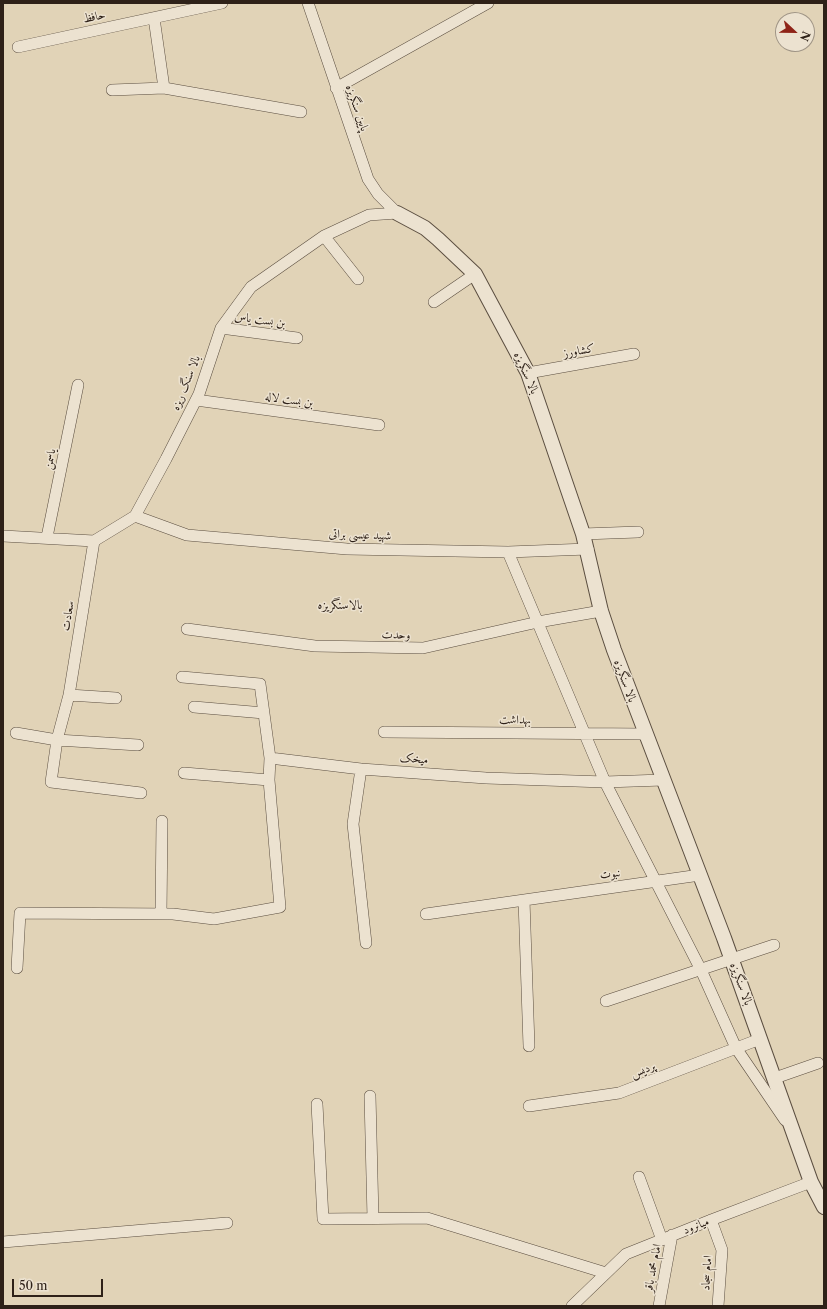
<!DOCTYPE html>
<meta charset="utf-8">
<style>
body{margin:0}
#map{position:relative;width:827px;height:1309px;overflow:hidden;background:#e1d3b7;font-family:"Libre Caslon Text",serif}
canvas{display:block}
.frame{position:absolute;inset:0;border:4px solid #2e2118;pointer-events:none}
.north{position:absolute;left:775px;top:12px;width:40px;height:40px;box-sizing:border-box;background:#ece2d0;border:1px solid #a09586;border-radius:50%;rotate:112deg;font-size:11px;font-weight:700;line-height:16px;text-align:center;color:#2e2118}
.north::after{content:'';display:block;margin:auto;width:14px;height:18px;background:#8f2418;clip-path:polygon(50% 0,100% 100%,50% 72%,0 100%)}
.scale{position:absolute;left:12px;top:1279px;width:91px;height:18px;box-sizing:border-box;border:2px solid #2e2118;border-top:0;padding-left:5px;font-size:12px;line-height:14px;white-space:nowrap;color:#2e2118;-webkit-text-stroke:3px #ece2d0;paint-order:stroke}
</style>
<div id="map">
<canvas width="827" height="1309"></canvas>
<div class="frame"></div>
<div class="north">N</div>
<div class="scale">50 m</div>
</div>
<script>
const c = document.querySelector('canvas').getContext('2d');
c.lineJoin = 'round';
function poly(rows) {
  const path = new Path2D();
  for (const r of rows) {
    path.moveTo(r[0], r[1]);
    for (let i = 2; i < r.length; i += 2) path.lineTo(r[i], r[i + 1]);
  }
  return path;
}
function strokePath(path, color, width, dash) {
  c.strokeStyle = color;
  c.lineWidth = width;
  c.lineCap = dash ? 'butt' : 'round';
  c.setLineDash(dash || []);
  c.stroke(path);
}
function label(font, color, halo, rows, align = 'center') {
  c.font = font + ' "Libre Caslon Text",Amiri,serif';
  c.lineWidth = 3;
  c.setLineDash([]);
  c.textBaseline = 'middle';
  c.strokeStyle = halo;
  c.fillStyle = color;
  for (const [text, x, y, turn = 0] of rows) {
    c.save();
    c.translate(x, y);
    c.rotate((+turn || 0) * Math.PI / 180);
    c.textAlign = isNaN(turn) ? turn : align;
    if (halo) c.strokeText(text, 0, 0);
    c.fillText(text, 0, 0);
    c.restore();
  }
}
const minor = poly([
 [308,3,368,179,378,194,397,213],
 [154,18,164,88],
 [18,47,222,3],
 [336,88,488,3],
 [112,90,164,88,301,112],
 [324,236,358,279],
 [434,302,475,274],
 [221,328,297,338],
 [528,373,634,354],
 [196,400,379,425],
 [135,516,187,535,347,549,508,552,588,549],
 [583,534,638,532],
 [3,536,94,541,135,516,166,459,199,394,221,328,251,287,324,236,369,215,397,213],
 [47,537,78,385],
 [508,552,605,782,701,970,736,1048,785,1120],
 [187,629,315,646,423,648,538,622,601,611],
 [182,677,260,684,270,758],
 [69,695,116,698],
 [194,707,264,713],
 [384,732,645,734],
 [16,733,57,740,69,695,94,541],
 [138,745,57,740,51,782,141,793],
 [361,769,353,824,366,943],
 [184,773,269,780,270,758,361,769,486,778,605,782,663,780],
 [524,900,529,1046],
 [161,914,162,821],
 [426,914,700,875],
 [17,968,20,913,173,914,214,919,280,907,269,780],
 [606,1001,774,945],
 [775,1078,818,1063],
 [370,1096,373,1218],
 [317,1104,323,1219,427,1218,606,1273],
 [529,1106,619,1093,760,1039],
 [639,1177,662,1240],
 [711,1220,722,1250,718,1306],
 [3,1242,227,1223],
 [572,1306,626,1254,711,1220,811,1182],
 [659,1306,672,1235]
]);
const tertiary = poly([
 [397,213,425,228,438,239,475,274,528,373,583,534,601,611,614,650,724,938,811,1182,824,1207]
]);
strokePath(minor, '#5b4e40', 12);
strokePath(tertiary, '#5b4e40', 16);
strokePath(minor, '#ece2d0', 11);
strokePath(tertiary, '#ece2d0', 14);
label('12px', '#2e2118', '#ece2d0', [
 ["حافظ",94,17,-12],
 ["پایین سنگریزه",357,108,71],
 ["بن بست یاس",260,320,8],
 ["کشاورز",579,351,-10],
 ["بالا سنگریزه",526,373,66],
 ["بالا سنگ ریزه",186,383,-68],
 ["بن بست لاله",289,400,8],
 ["یاسمن",50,459,-78],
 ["شهید عیسی براتی",360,535,2],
 ["سعادت",68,616,-81],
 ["وحدت",396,635,1],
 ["بالا سنگریزه",625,681,70],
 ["بهداشت",515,720,1],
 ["میخک",414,759,4],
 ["نبوت",610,874,-8],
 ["بالا سنگریزه",741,984,70],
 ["پردیس",643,1070,-21],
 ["میانرود",696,1226,-22],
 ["امام محمد باقر",653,1268,-79],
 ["امام سجاد",707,1273,-86]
]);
label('13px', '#2e2118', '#ece2d0', [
 ["بالاسنگریزه",340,605]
]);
</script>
